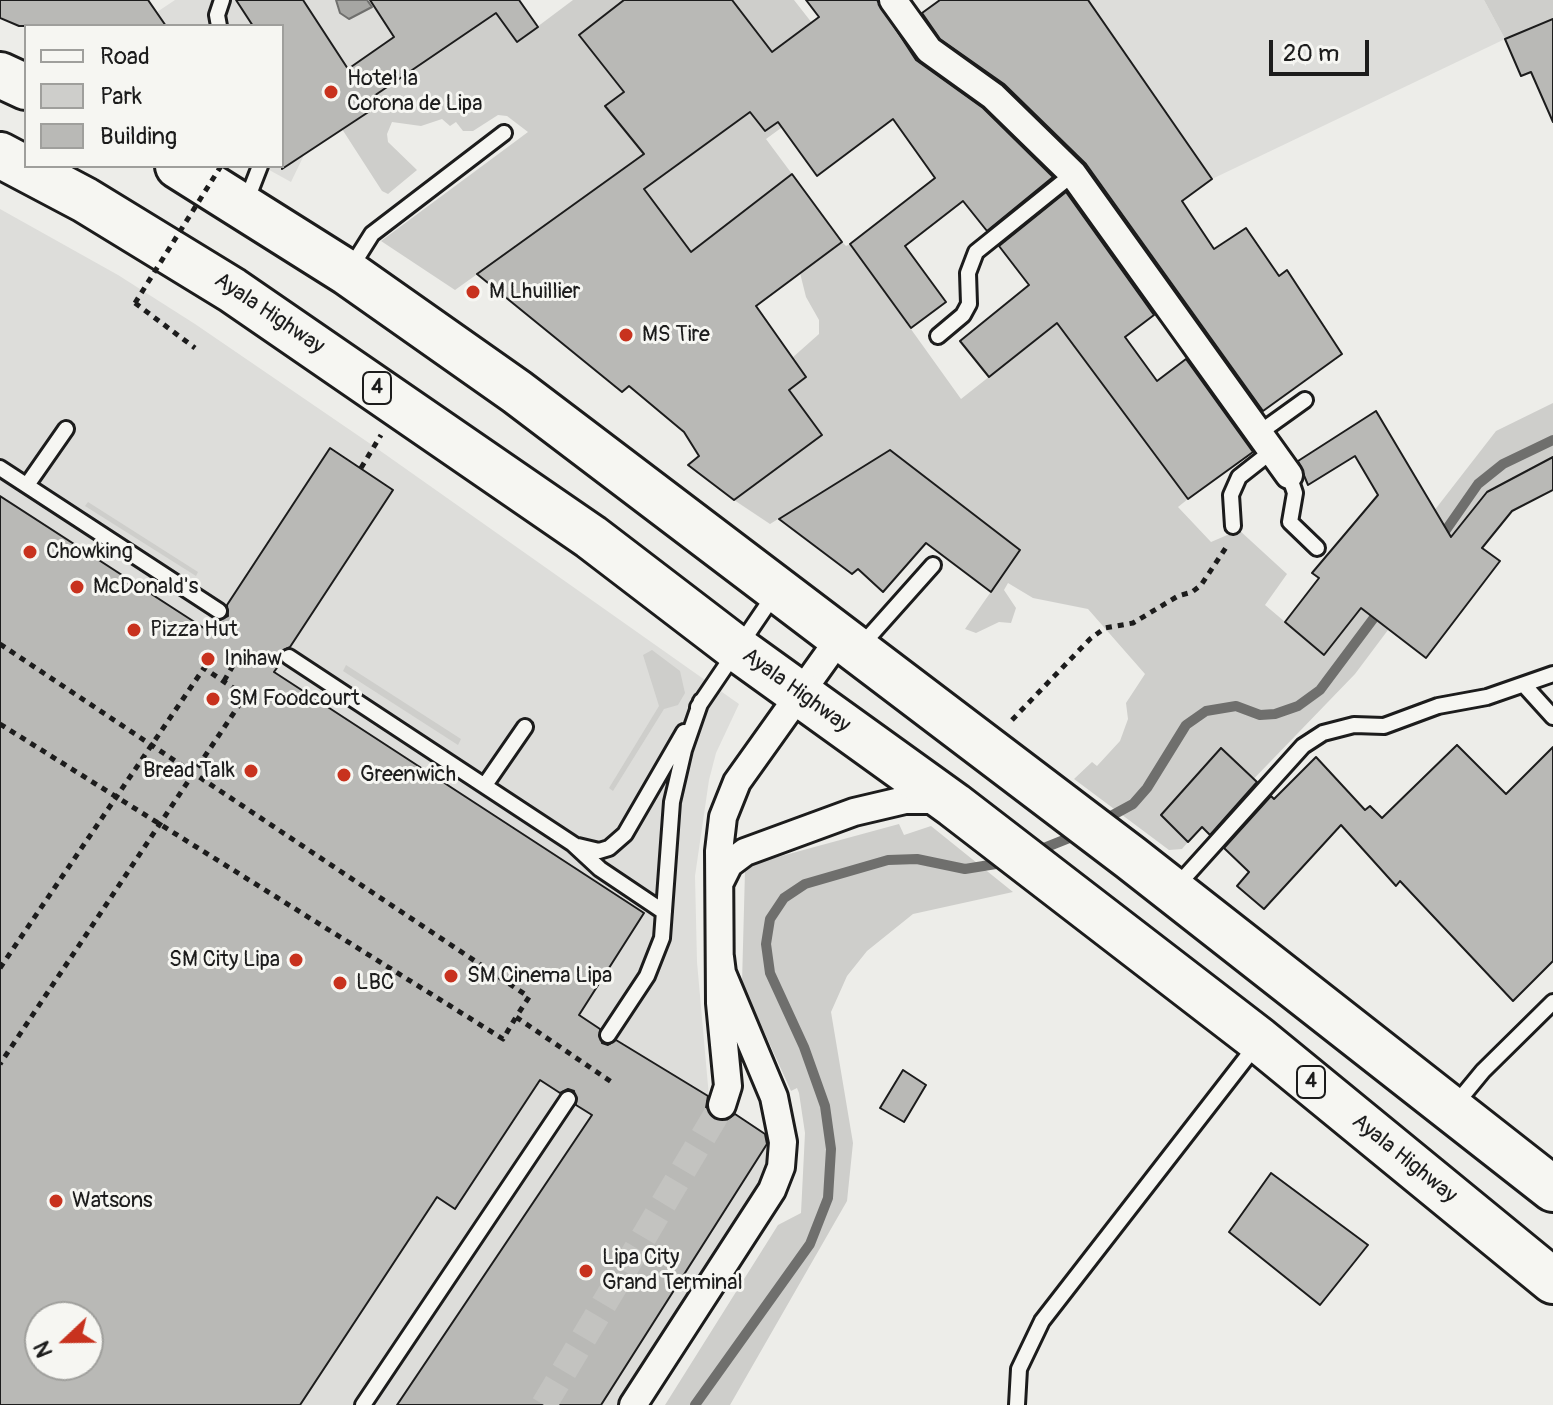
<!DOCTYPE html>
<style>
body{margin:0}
#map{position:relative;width:1553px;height:1405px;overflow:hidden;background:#edede9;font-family:Pangolin,sans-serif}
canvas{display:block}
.legend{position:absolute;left:24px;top:24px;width:260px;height:144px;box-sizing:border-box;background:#f6f6f2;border:2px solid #9f9f9c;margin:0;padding:10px 14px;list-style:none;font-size:24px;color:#1c1c1c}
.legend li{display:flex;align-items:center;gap:16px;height:40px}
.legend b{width:40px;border:2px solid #9f9f9c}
.north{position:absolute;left:24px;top:1301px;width:80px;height:80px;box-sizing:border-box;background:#f6f6f2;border:2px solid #9f9f9c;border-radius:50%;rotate:248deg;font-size:22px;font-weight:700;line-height:32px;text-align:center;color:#1c1c1c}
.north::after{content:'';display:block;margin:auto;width:28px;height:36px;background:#c8321e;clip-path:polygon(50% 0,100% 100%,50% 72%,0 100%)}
.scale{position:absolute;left:1269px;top:40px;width:100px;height:36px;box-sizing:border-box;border:4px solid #1c1c1c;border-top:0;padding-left:10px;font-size:24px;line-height:28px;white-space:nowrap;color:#1c1c1c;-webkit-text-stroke:6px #f6f6f2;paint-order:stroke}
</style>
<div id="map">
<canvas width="1553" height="1405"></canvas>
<ul class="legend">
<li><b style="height:10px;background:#f6f6f2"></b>Road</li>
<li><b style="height:22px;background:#cececb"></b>Park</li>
<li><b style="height:22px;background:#b9b9b6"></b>Building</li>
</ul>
<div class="north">N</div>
<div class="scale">20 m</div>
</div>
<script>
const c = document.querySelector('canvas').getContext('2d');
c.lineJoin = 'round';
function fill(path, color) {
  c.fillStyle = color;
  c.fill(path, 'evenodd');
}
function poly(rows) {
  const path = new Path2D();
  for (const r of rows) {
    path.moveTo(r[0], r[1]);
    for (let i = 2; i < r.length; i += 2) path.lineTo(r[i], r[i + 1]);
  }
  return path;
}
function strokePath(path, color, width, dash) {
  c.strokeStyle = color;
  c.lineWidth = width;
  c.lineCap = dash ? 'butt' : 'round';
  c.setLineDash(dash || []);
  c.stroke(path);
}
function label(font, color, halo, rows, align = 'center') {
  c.font = font + ' Pangolin,sans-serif';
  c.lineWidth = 6;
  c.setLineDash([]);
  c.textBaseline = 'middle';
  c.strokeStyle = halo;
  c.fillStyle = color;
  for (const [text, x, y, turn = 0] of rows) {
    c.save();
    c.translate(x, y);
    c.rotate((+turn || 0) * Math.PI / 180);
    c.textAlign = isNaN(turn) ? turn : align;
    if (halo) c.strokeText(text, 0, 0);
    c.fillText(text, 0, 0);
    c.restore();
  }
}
fill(poly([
 [175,0,487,0,496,13,368,99,373,109,305,153,291,182,262,166,282,166,282,26,166,26,157,12],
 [1088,0,1484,0,1505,39,1212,179],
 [0,209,118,275,195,324,372,445,739,704,716,753,709,780,695,876,697,962,709,1097,771,1138,779,1156,627,1405,0,1405],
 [40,1317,88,1317,88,1365,40,1365]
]), '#ddddda');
fill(poly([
 [573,0,794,0,812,23,844,82,766,139,792,174,691,252,627,167,455,290,381,241,528,132,507,116,498,115,473,131,463,131,456,122,450,126,442,119,421,126,392,122,387,134,388,142,417,170,388,194,382,191,342,129,373,109,368,100,496,13,517,42],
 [730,84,822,89,765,131],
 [1484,0,1553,0,1553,31,1548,21,1505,39],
 [842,242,846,246,850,244,961,399,1057,323,1188,499,1178,507,1211,542,1239,530,1287,574,1265,605,1323,654,1496,431,1553,403,1553,457,1487,492,1382,625,1388,630,1355,674,1242,791,1221,749,1161,815,1188,842,1182,849,1169,850,1074,779,1092,762,1097,766,1120,741,1128,719,1126,703,1145,674,1088,609,1033,598,1008,583,1004,590,1016,608,1011,623,999,622,976,633,965,629,1020,550,890,450,770,524,734,500,822,435,789,390,806,377,792,358,819,334,819,320,806,297,800,273],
 [88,502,198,572,196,576,85,506],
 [652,650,680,671,685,693,678,705,664,709,613,791,609,788,659,706,643,655],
 [346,665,461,739,458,745,343,671],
 [899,824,904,835,931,826,1013,892,913,914,867,951,847,976,831,1012,853,1143,847,1201,730,1405,665,1405,778,1225,801,1213,805,1133,799,1093,797,1088,791,1091,742,983,745,871,752,864]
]), '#cececb');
const water = poly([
 [336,0,367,0,372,7,349,19,340,13,336,0]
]);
fill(water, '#a6a6a3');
strokePath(water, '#6f6f6d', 2);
strokePath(poly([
 [1439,540,1478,484,1503,464,1553,440],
 [1100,822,1133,804,1147,788,1186,725,1206,711,1236,706,1260,715,1275,714,1298,706,1320,690,1382,607],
 [1034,852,1079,834],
 [695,1405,810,1244,828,1198,831,1149,825,1106,804,1047,770,973,766,944,770,919,784,898,805,884,888,860,917,859,965,869,1008,862]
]), '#6f6f6d', 10);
const building = poly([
 [0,0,148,0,166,26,19,26,0,18,0,0],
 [236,0,303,0,348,69,394,37,370,0,519,0,538,27,517,42,496,13,368,100,373,109,282,169,282,26,253,26,236,0],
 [624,0,732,0,772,52,819,17,806,0,877,0,916,60,983,108,1053,177,987,231,963,201,905,246,946,302,911,328,850,244,935,178,893,119,817,176,778,122,765,131,750,112,644,189,691,252,792,174,842,242,756,306,806,377,789,390,822,435,734,500,688,465,699,456,684,432,629,386,622,392,477,274,644,154,605,106,624,92,579,35,624,0],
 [940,0,1088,0,1212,179,1182,201,1214,249,1246,228,1279,276,1287,270,1342,354,1263,411,1086,164,1004,84,940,39,922,13,940,0],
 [1553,19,1553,122,1531,72,1521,76,1505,39,1553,19],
 [1066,192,1154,315,1125,337,1157,381,1186,359,1253,452,1188,499,1057,323,989,377,960,341,1029,285,999,246,1066,192],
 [1376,411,1451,537,1487,492,1553,457,1553,490,1512,511,1482,548,1500,561,1426,658,1361,608,1324,655,1285,622,1319,578,1312,573,1378,495,1355,456,1308,485,1298,461,1376,411],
 [330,448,393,490,290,647,280,652,281,662,274,672,644,913,579,1015,600,1029,602,1043,608,1045,616,1040,708,1096,706,1108,711,1116,725,1121,735,1114,765,1134,767,1144,601,1405,397,1405,592,1115,576,1105,574,1091,568,1089,560,1093,540,1080,455,1209,437,1197,300,1405,0,1405,0,496,210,632,217,621,228,616,227,605,330,448],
 [40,1317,88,1317,88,1365,40,1365,40,1317],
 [890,450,1020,550,991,592,926,543,883,592,858,569,852,574,779,519,890,450],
 [1457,745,1506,794,1553,747,1553,961,1513,1001,1400,881,1396,886,1341,825,1264,909,1237,886,1249,872,1224,848,1271,796,1274,799,1316,757,1365,810,1370,806,1382,818,1457,745],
 [1221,748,1257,782,1210,835,1202,827,1188,842,1161,815,1221,748],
 [903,1070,926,1085,904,1122,880,1108,903,1070],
 [1271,1173,1368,1245,1320,1305,1229,1232,1271,1173]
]);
fill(building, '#b9b9b6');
strokePath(building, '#1c1c1c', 2);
strokePath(poly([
 [544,1405,722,1105]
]), '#c3c3c0', 26, [26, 13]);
const service = poly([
 [219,26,217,15,222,0],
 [246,202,260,166],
 [350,269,372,234,504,133],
 [938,336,963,315,969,304,968,273,976,252,1073,174],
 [1259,433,1305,400],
 [0,468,219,611],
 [1289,475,1295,493,1290,522,1317,548],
 [27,485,66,429],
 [1233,526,1231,495,1239,477,1272,451],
 [859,648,933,565],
 [289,657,573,844,600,869,664,912],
 [1524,685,1553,717],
 [698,707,774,595],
 [485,785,525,727],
 [578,846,599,851,609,848,625,834,684,732],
 [1175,888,1303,746,1323,733,1354,725,1384,726,1438,706,1487,697,1553,674],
 [608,1035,647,976,662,938,672,802,684,750,701,701],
 [1455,1105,1483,1071,1553,1002],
 [363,1405,568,1099],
 [1017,1405,1019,1369,1042,1321,1257,1044]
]);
const minor = poly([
 [893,0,929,50,993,96,1073,174,1289,475],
 [721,880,729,864,745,852,854,812,905,800,942,800],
 [722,1105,728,1086,720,1003,719,851,723,817,737,782,839,639],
 [633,1405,772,1190,781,1167,783,1142,774,1097,722,973,720,957]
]);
const trunk = poly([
 [0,75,26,87],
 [0,155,85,200,232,290,591,537,736,648,954,805,1259,1040,1553,1281],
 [178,166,348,273,517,392,1131,858,1553,1189]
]);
strokePath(service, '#1c1c1c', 20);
strokePath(minor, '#1c1c1c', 32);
strokePath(trunk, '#1c1c1c', 50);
strokePath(poly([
 [135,303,195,348],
 [361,468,381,435],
 [0,644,529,997,516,1017,613,1083],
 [224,681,234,664],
 [1012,720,1090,639,1105,628,1133,623,1178,596,1192,592,1201,585,1227,546],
 [0,724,503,1039,516,1017],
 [0,968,204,668,245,696,0,1064]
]), '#1c1c1c', 5, [6, 6]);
strokePath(service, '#f6f6f2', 14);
strokePath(minor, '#f6f6f2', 26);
strokePath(trunk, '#f6f6f2', 44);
strokePath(poly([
 [135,303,221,166]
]), '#1c1c1c', 5, [6, 6]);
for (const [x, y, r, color] of [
 [331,92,8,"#c8321e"],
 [473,292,8,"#c8321e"],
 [626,335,8,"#c8321e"],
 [30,552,8,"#c8321e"],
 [77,587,8,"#c8321e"],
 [134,630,8,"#c8321e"],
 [208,659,8,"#c8321e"],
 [213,699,8,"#c8321e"],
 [251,771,8,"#c8321e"],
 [344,775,8,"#c8321e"],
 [296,960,8,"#c8321e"],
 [451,976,8,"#c8321e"],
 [340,983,8,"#c8321e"],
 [56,1201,8,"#c8321e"],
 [586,1271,8,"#c8321e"]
]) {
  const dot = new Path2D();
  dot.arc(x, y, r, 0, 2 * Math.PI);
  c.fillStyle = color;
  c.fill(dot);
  strokePath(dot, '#f6f6f2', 3);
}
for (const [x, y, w] of [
 [377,388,28],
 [1311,1082,28]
]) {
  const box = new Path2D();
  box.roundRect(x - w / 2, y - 16, w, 32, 6);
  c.fillStyle = '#f6f6f2';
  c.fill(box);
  strokePath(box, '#1c1c1c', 2);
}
label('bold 20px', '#1c1c1c', null, [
 ["4",377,388],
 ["4",1311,1082]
]);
label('22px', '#1c1c1c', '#f6f6f2', [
 ["Hotel la",347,79],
 ["Corona de Lipa",347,104],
 ["M Lhuillier",489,292],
 ["MS Tire",642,335],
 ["Chowking",46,552],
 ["McDonald's",93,587],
 ["Pizza Hut",150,630],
 ["Inihaw",224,659],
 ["SM Foodcourt",229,699],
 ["Bread Talk",235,771,"right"],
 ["Greenwich",360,775],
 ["SM City Lipa",280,960,"right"],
 ["SM Cinema Lipa",467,976],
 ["LBC",356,983],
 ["Watsons",72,1201],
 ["Lipa City",602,1258],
 ["Grand Terminal",602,1283]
], 'left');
label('22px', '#1c1c1c', '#f6f6f2', [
 ["Ayala Highway",269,314,34],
 ["Ayala Highway",796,691,36],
 ["Ayala Highway",1404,1159,39]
]);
</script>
